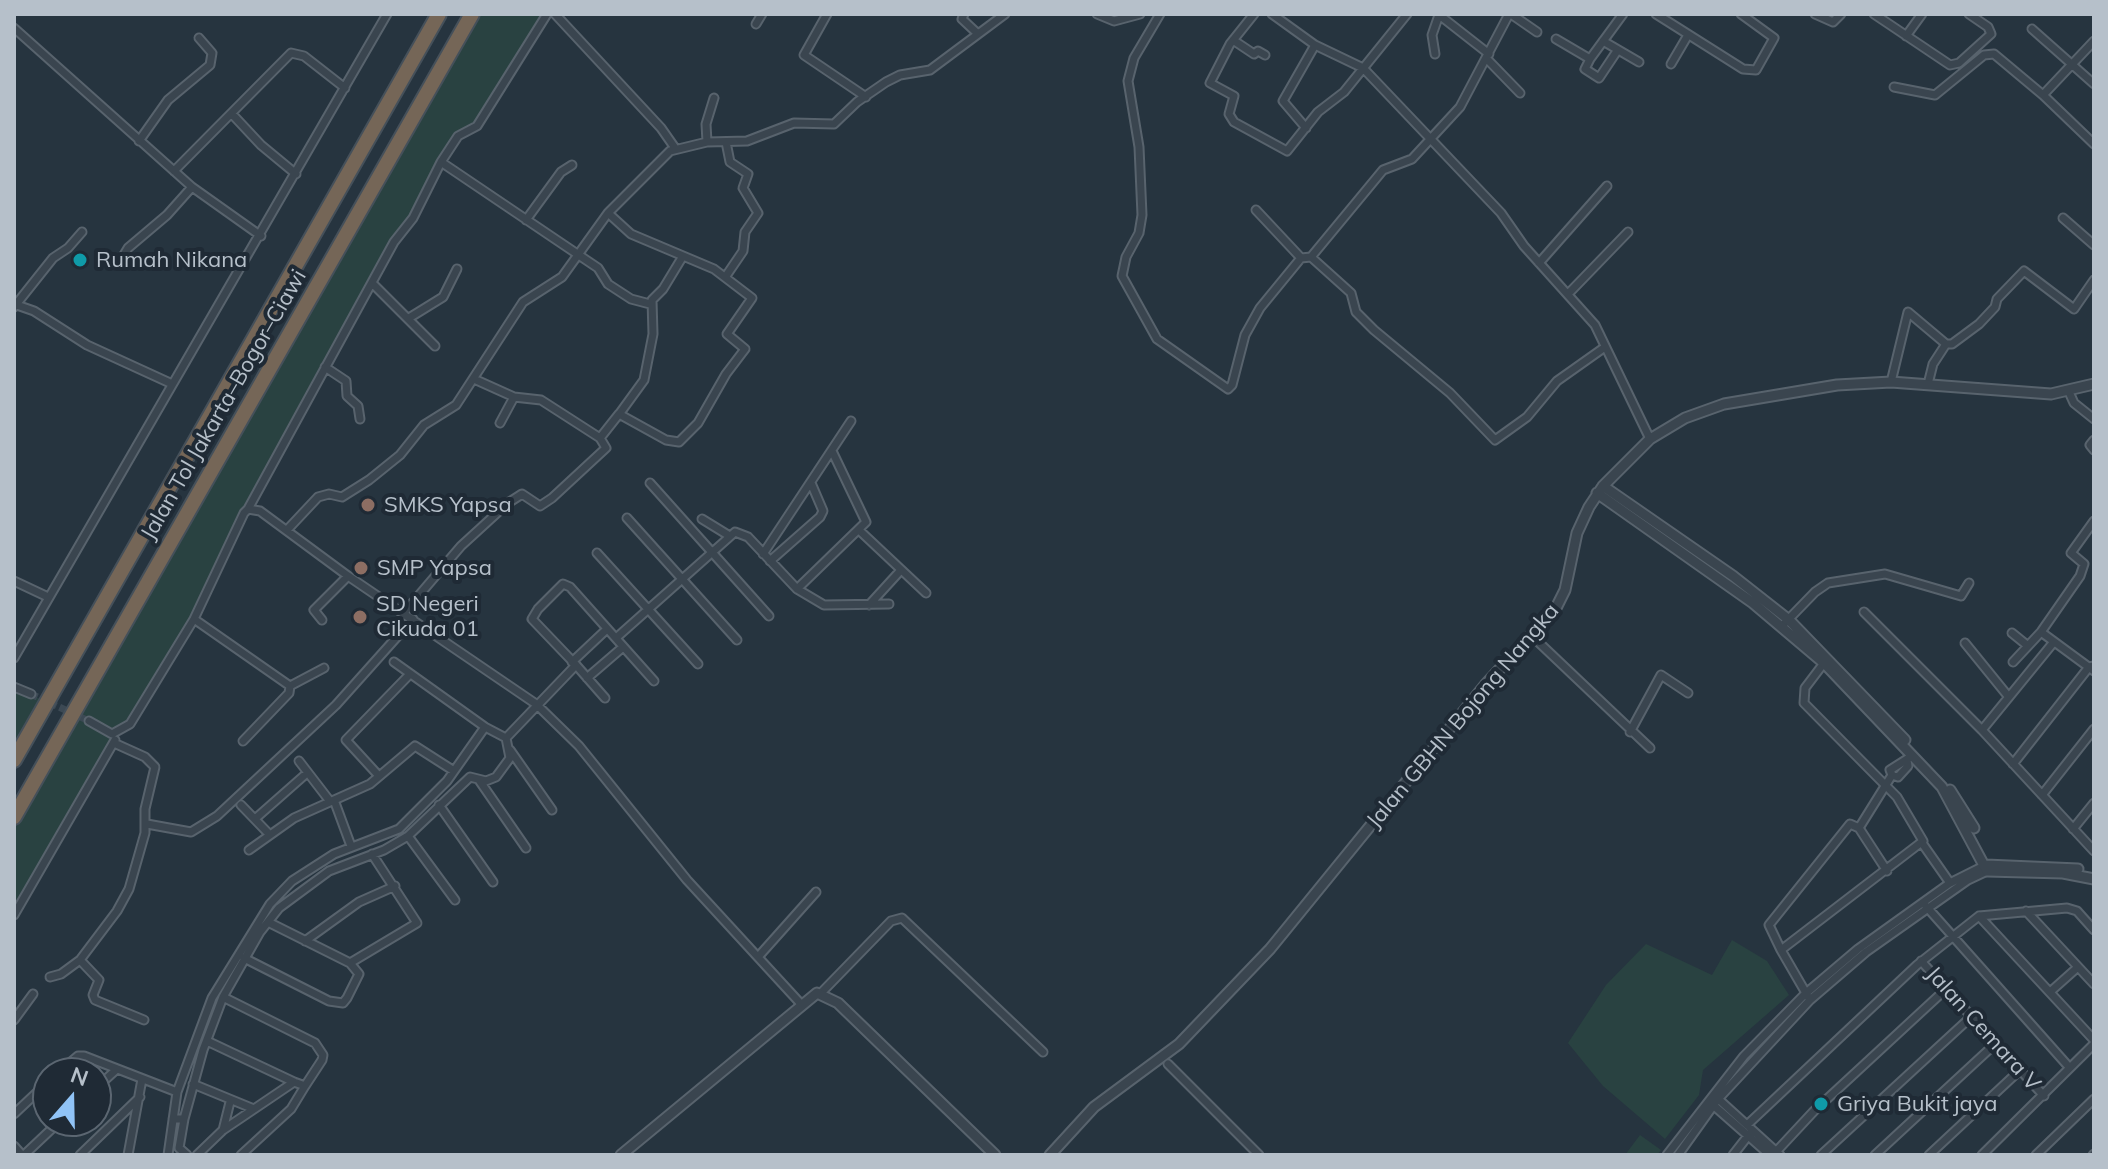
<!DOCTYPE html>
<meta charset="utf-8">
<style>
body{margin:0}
#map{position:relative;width:2108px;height:1169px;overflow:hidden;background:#26343f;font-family:Mulish,sans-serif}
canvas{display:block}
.frame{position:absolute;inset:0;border:16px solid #b6c0ca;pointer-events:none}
.north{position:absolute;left:32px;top:1057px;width:80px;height:80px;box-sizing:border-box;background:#1f2a35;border:2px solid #5b6671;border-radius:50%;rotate:20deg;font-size:22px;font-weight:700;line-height:32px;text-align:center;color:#b6c0ca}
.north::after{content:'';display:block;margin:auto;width:28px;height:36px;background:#90c3f6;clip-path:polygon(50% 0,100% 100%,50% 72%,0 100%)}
</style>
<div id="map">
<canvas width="2108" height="1169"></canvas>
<div class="frame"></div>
<div class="north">N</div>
</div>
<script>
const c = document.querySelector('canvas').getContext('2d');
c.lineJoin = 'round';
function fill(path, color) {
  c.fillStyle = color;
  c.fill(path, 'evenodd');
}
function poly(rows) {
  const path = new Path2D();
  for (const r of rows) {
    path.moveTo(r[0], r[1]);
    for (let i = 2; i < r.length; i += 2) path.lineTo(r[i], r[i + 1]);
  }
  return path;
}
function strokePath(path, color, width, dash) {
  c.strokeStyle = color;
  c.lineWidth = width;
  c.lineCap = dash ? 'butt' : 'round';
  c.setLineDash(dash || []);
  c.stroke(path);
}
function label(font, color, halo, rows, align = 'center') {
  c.font = font + ' Mulish,sans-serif';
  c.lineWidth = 8;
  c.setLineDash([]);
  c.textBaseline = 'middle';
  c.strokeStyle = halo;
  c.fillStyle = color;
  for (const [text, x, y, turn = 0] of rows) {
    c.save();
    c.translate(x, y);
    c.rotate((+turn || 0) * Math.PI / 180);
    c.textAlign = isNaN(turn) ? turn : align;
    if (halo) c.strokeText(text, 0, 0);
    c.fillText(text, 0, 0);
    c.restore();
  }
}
fill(poly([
 [472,14,547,14,477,126,458,136,248,509,206,595,130,724,120,733,14,914,14,816],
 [14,687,47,702,14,760],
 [1732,940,1767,961,1789,995,1703,1070,1699,1095,1665,1139,1603,1086,1568,1043,1606,985,1646,944,1712,975],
 [1640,1135,1661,1150,1657,1155,1625,1155]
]), '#294241');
strokePath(poly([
 [31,694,89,721]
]), '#3c4954', 7, [7, 3.5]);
const minor = poly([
 [555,14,661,128,675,148],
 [827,14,804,55,866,97],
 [964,14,962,19,978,34],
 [1097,14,1114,21,1140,14],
 [1160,14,1134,58,1128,81,1139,147,1142,215,1139,233,1126,257,1122,276,1157,339,1228,389,1232,385,1245,335,1260,308,1301,258,1311,257,1383,170,1412,159,1460,107,1509,14],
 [1254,14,1230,44,1210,83,1234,96,1229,114,1234,122,1287,151,1318,112,1344,92,1407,14],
 [1272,14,1315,45,1363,68,1501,213,1524,246,1595,325,1650,439],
 [1438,14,1489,54],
 [1511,14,1537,32],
 [1656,14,1743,69,1756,70,1774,38,1741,14],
 [1815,14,1833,22,1841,14],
 [1874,14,1950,65,1959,63,1991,34,1988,27,1969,14],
 [756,24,762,14],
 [14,28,192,187,261,236],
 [2032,29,2094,84],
 [1906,36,1922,14],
 [1556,39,1590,59,1623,14],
 [1233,40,1254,54,1258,51,1265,55],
 [1603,41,1639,62],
 [1435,54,1432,35,1439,15],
 [1486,58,1520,93],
 [1590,59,1585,69,1599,78,1617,51],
 [1671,64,1688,35],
 [1894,87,1935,95,1984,55,1994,54,2043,95,2094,144],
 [2043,95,2094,41],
 [232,114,261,145,296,174],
 [1306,128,1283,101,1315,45],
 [139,141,168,100,210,65,212,53,199,38],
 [707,142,706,124,714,98],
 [726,142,730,162,748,174,743,188,758,213,745,232,743,251,726,276],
 [441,162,458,136,477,126,547,14],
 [174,171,291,53,304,56,345,88],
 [1256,210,1301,258],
 [2063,218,2094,245],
 [526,220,561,172,572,165],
 [1311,257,1351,293,1356,312,1374,330,1450,393,1495,440,1527,417,1557,381,1605,347],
 [119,263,128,248,167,215,192,187],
 [1539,263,1607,186],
 [372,283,435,346],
 [1569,293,1628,232],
 [14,304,34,311,87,345,170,383],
 [14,307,53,258,68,248,82,232],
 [409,318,443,297,457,269],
 [325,367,346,381,347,396,358,406,360,419],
 [474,379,514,397,500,423],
 [1891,382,1908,312,1946,344,1952,344,1979,324,1995,307,1997,299,2024,271,2074,309,2094,280],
 [1928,384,1933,364,1946,344],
 [2069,392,2074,403,2094,419],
 [514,397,541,400,600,438],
 [620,413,644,380,653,334,652,300,663,289,683,256],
 [2094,440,2090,445,2094,450],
 [650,483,769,616],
 [248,509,394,242,413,218,441,162,598,268,608,284,631,299,650,304],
 [627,518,737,640],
 [702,519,728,535],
 [287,530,318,497,329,494,342,497,369,480,400,455,424,425,456,405,523,302,562,277,608,213,670,151,707,142,747,141,794,123,834,124,857,102,886,82,900,75,930,70,1005,14],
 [860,531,926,593],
 [597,553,698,664],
 [763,554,851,421],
 [770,561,820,517,823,511,811,483],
 [14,581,48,597],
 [797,589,824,605,889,604],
 [869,605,901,570],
 [1864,612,1982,730,2094,851],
 [403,614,461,546,508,503,522,494,540,506,552,498,606,448,600,438,619,414,666,440,679,442,698,423,726,374,745,349,727,334,752,298,714,269,631,234,608,213],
 [194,619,290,686,289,693,243,741],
 [322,620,314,610,348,576],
 [1782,626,1815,592,1828,583,1885,574,1961,596,1969,583],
 [2041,632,2094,671],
 [2012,633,2028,646],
 [1532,636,1650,748],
 [616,638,735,532,748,537,797,589,866,522,832,451],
 [1965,643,2008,696],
 [14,658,387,14],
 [394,662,485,727,506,738,576,665,532,619,538,609,563,584,570,587,654,681],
 [572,662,607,629],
 [2013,662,2041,632,2080,576,2084,564,2071,553,2094,521],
 [576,665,605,698],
 [587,678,623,647],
 [290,686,324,668],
 [14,687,31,694],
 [89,721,112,734,130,724,194,619,244,513,248,509,260,511,348,576,536,704,579,746,687,880,801,1004],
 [1982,730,2053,643],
 [1630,732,1661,675,1688,693],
 [510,750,552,810],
 [299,761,329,800],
 [2013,764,2089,667,2094,666],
 [1892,775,1898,777,1908,766,1907,760],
 [379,776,346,740,410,674],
 [479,780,526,848],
 [2042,795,2094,729],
 [334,800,351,846],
 [241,805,269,834],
 [439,805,493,882],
 [256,818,307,773],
 [147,824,191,832,217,816,336,705,413,619],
 [2073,829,2094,803],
 [408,836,455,900],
 [1922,843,1950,883],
 [249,850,294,818,370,784,415,746,454,771],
 [1887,871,1859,828,1892,775,1890,770,1912,756],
 [1925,905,2069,1067],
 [2026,911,2094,984],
 [14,915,115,740],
 [1979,916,2094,1040],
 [305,941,359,902,395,886],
 [1781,950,1769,925,1850,824,1859,828],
 [758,957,816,892],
 [244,958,329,1001,343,1003,347,998,359,974,350,963,268,922],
 [80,960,99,980,93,995,95,1000,144,1020],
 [1921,961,2044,1096],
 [350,963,417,923,372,854],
 [50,977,61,974,80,960,117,911,129,889,145,833,145,809,155,767,145,757,114,743],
 [2050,992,2078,967],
 [821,993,891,921,902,918,1043,1052],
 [1810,1000,1781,950,1923,841,1897,797,1804,703,1805,688,1824,663],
 [14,1020,33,994],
 [207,1041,294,1082],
 [1168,1064,1259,1155],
 [58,1073,78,1056,84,1056,177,1092],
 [193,1084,254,1109],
 [96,1088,117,1069],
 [1715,1096,1780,1155],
 [1712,1104,1770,1155],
 [14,1114,48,1082],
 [173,1119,184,1119,203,1050,223,997,260,932,279,908,329,871,384,850,408,836,470,777,486,781,496,777,510,758,506,738],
 [184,1119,179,1148,187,1155],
 [1747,1125,1917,965,1979,916,2067,908,2077,911,2094,930],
 [223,1130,230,1102],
 [14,1146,22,1155],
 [24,1155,60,1121],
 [80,1155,140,1097],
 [128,1155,142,1079],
 [168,1155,177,1092,212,998,270,904,292,881,334,854,399,829,447,781,485,727],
 [197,1155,223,1130,294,1082,305,1086,322,1060,323,1055,315,1043,223,997],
 [241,1155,291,1109,305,1086],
 [1667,1155,1744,1056,1805,994,1858,949,1950,883,1986,865],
 [1678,1155,1718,1099,1810,1000,1866,952,1968,880,1987,871],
 [1733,1155,1751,1132],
 [1773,1155,1814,1111,1947,988],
 [1821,1155,1972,1016],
 [1875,1155,1995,1044],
 [1929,1155,2019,1071],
 [1982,1155,2094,1044],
 [2036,1155,2094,1099],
 [2093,1155,2094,1154]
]);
const tertiary = poly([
 [1603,486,1733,576,1789,620,1905,740],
 [1597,493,1753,603,1824,663,1942,787,1987,871,2063,873,2094,879],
 [1950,790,1974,828],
 [1986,865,2078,869],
 [621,1155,817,993,838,1003,995,1155],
 [1050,1155,1094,1107,1179,1044,1270,949,1485,685,1556,608,1565,590,1577,533,1589,507,1603,486,1650,439,1685,418,1724,404,1837,385,1891,382,2051,394,2094,384]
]);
const motorway = poly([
 [14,760,439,14],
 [14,817,472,14]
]);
strokePath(minor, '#58636d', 11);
strokePath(tertiary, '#58636d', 13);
strokePath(motorway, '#45505a', 18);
strokePath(minor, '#3a454f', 7);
strokePath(tertiary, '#3a454f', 9);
strokePath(motorway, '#756657', 14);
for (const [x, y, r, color] of [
 [80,260,8,"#0f9aa8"],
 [368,505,8,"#8d6e63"],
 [361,568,8,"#8d6e63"],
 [360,617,8,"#8d6e63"],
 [1821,1104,8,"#0f9aa8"]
]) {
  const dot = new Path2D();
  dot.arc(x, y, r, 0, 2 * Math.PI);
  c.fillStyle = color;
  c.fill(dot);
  strokePath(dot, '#1f2a35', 3);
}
label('22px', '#b6c0ca', '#1f2a35', [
 ["Rumah Nikana",96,260],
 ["SMKS Yapsa",384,505],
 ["SMP Yapsa",377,568],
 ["SD Negeri",376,604],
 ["Cikuda 01",376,629],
 ["Griya Bukit jaya",1837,1104]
], 'left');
label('22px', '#b6c0ca', '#1f2a35', [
 ["Jalan Tol Jakarta–Bogor–Ciawi",224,405,-60],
 ["Jalan GBHN Bojong Nangka",1463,716,-50],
 ["Jalan Cemara V",1983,1029,48]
]);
</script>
